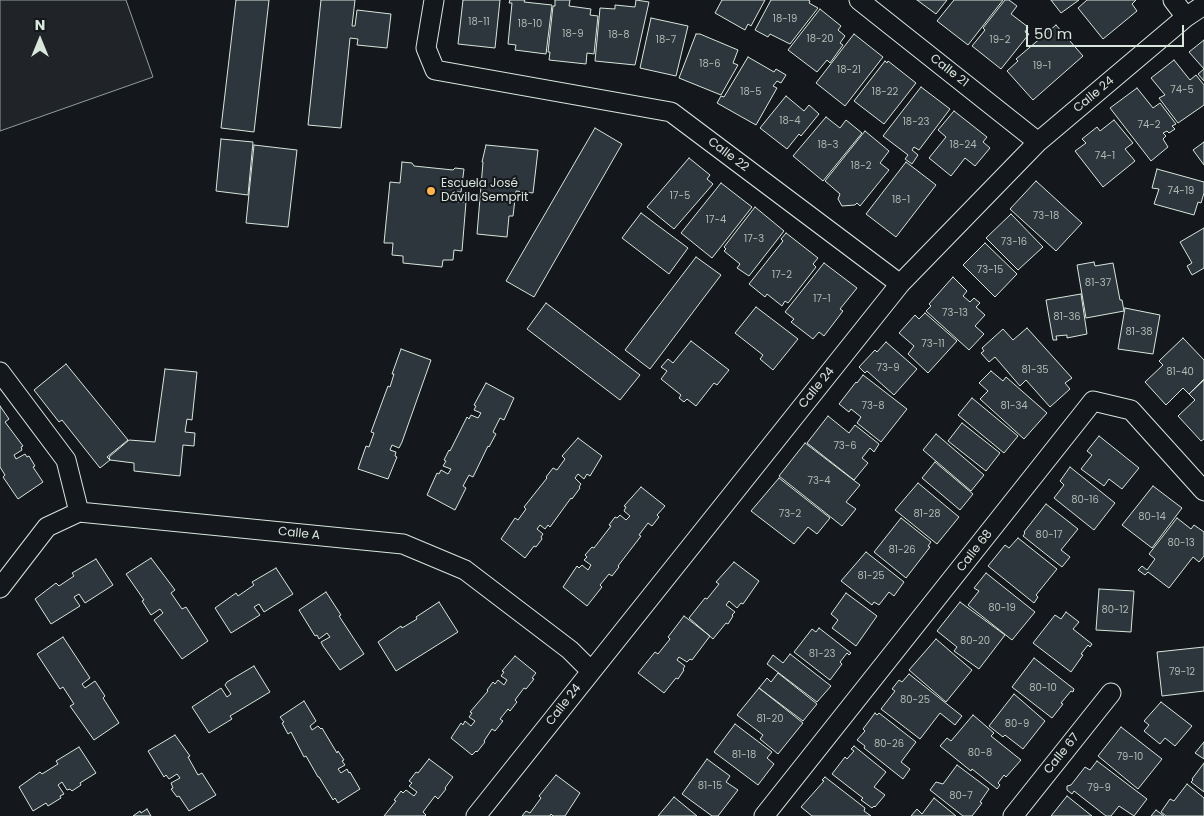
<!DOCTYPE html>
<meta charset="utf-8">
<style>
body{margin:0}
#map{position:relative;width:1204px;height:816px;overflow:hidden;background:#14181c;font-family:Poppins,sans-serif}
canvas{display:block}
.north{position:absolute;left:15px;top:15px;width:50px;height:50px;-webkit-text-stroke:4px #14181c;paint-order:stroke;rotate:0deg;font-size:14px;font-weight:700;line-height:20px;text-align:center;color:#d8e6dc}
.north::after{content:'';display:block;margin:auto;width:18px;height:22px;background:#d8e6dc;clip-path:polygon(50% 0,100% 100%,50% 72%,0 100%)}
.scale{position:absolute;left:1026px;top:25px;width:158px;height:22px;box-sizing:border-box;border:2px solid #d8e6dc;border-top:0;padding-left:6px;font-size:15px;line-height:18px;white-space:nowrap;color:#d8e6dc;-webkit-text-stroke:4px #14181c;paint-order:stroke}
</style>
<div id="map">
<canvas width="1204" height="816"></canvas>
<div class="north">N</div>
<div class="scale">50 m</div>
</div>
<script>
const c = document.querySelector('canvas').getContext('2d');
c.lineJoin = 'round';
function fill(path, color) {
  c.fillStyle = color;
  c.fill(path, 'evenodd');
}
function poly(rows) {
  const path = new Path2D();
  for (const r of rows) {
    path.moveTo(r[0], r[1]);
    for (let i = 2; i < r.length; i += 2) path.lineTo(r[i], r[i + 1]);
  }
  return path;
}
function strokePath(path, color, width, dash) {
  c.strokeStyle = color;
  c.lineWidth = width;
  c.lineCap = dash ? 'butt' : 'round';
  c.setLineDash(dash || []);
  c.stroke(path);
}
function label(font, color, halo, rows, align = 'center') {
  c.font = font + ' Poppins,sans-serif';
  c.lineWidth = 4;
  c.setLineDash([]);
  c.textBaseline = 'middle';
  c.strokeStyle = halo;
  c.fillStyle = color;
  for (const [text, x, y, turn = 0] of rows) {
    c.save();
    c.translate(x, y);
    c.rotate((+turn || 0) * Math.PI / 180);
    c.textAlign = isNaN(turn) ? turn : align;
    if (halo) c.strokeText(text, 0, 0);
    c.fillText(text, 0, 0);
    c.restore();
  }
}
const green = poly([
 [0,0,126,0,153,77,0,131,0,0]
]);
fill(green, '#202428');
strokePath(green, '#939e99', 1);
const building = poly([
 [236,0,269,0,254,132,221,128,236,0],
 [321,0,355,0,352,26,355,26,357,10,391,14,387,48,357,45,358,39,350,38,341,128,308,125,321,0],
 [463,0,500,0,495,48,458,44,463,0],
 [510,0,525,0,524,2,552,5,546,54,515,50,516,45,508,44,512,3,509,3,510,0],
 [555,0,570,0,569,6,591,9,590,15,598,16,594,54,587,53,586,64,549,60,550,52,548,52,553,6,555,6,555,0],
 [636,0,649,2,635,65,595,61,600,8,615,9,615,5,635,7,636,0],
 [722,0,765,0,751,26,748,24,745,30,715,13,722,0],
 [771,0,808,0,810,1,809,3,818,8,790,44,770,34,768,37,755,30,771,0],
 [917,0,947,0,936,14,917,0],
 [954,0,1003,0,968,45,937,21,954,0],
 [1005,0,1009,0,1017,6,1011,14,1028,27,1025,32,1029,34,1001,69,972,46,985,30,983,28,1005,0],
 [1051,0,1079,0,1061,13,1051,0],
 [1087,0,1136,0,1132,4,1137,11,1103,39,1078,8,1087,0],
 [820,9,841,26,838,30,845,36,840,43,843,45,830,63,827,60,817,72,788,50,820,9],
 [651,18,688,26,676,76,640,68,651,18],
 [1056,25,1083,56,1033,100,1007,71,1018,61,1016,59,1056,25],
 [696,34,700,34,738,50,733,63,738,65,721,95,679,78,696,34],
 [854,34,883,57,845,106,816,83,854,34],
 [1204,40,1204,81,1198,74,1204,69,1189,52,1204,40],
 [748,57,774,72,776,69,786,75,781,83,777,81,773,86,777,88,756,125,717,103,721,96,724,97,748,57],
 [1174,60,1190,80,1196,75,1204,85,1204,105,1178,123,1159,98,1165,95,1151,78,1174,60],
 [885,61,887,63,888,61,916,83,884,124,854,101,885,61],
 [921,87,950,109,919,150,914,147,912,150,918,155,912,164,905,159,908,155,883,136,921,87],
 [1137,88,1153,108,1160,103,1176,124,1172,126,1175,129,1169,133,1167,131,1163,133,1166,136,1163,139,1168,147,1151,161,1110,108,1137,88],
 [786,96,804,111,809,105,819,114,801,136,799,134,787,149,760,128,786,96],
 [954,111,987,137,983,142,990,148,975,166,965,158,951,176,929,158,946,137,938,130,954,111],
 [826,117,840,128,846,120,862,133,823,181,793,156,826,117],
 [1114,120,1133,143,1125,149,1135,161,1103,187,1075,151,1086,143,1082,139,1097,127,1100,131,1114,120],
 [595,128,622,144,534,297,506,281,595,128],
 [865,131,889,151,880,163,889,170,860,206,857,203,855,205,842,206,838,199,840,194,825,181,865,131],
 [221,139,253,142,248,195,216,191,221,139],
 [1204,142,1204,165,1193,150,1204,142],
 [254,145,297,150,288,227,246,223,254,145],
 [486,145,538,150,533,193,516,191,513,216,509,216,507,237,477,234,483,162,482,162,486,145],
 [689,158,710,175,707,179,713,184,674,229,647,207,689,158],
 [402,162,412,163,414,166,453,170,455,168,464,169,461,192,457,192,456,202,466,202,462,251,454,250,453,260,443,260,442,267,403,263,403,256,392,255,393,243,384,243,390,182,400,183,402,162],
 [906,162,936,185,896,237,866,214,906,162],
 [1157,169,1204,182,1204,193,1201,203,1198,202,1194,215,1154,204,1159,189,1152,188,1157,169],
 [1036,181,1082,223,1056,251,1010,209,1036,181],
 [721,183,752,207,712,258,681,233,721,183],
 [755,207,784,231,749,276,737,268,740,264,724,251,726,249,724,247,755,207],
 [641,213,688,248,669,274,622,238,641,213],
 [1011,214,1043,247,1018,270,986,238,1011,214],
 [1204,228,1204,268,1192,275,1187,266,1192,263,1180,242,1204,228],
 [786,233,818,258,813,264,816,267,788,303,785,301,782,306,767,294,765,297,749,284,783,241,781,239,786,233],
 [985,243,1017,274,995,297,963,265,985,243],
 [696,257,721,275,650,369,625,350,696,257],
 [1094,262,1095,266,1113,263,1120,300,1122,300,1124,311,1086,318,1077,265,1094,262],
 [824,263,857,288,840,309,843,311,824,336,819,332,813,339,791,322,794,319,785,312,824,263],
 [953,277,967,291,963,296,970,302,974,298,980,303,976,307,985,315,975,326,984,334,969,350,926,311,931,306,929,304,953,277],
 [1081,294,1087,334,1067,338,1067,335,1056,336,1057,340,1053,340,1046,300,1081,294],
 [546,303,640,375,620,400,527,329,546,303],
 [756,307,798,339,773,370,760,359,763,355,735,333,756,307],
 [1125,308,1160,315,1153,354,1118,349,1125,308],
 [925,313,957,341,928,373,908,354,914,346,899,333,915,315,919,319,925,313],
 [1027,328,1072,378,1065,383,1070,389,1050,407,1026,380,1020,386,995,357,989,362,981,353,984,351,982,348,1003,329,1013,340,1027,328],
 [1183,338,1204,360,1204,379,1189,394,1183,388,1166,405,1145,382,1163,365,1159,361,1183,338],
 [691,341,729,370,717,385,714,383,696,406,687,399,684,402,679,398,681,395,661,379,667,371,661,367,668,359,673,363,691,341],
 [886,342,917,369,894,395,867,371,865,373,859,367,875,350,877,352,886,342],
 [401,349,431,360,402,442,399,448,392,445,390,450,396,452,395,456,397,457,388,479,358,469,366,446,369,447,374,433,371,432,388,386,390,387,394,374,392,374,401,349],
 [66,364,128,440,107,457,110,460,100,468,62,420,59,422,34,390,66,364],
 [165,369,197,372,192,420,187,419,185,432,195,433,194,446,183,445,180,476,134,471,134,463,110,460,109,457,129,440,155,442,165,369],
 [991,371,1003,381,1006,377,1047,413,1024,439,980,399,988,391,979,383,991,371],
 [863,375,907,409,881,442,857,423,861,417,851,409,849,412,839,404,856,382,857,383,863,375],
 [1204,380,1204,439,1201,441,1178,416,1195,400,1189,394,1204,380],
 [486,383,514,398,504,420,500,418,493,432,496,434,489,447,488,446,473,477,469,475,463,486,466,488,455,510,427,495,437,473,439,474,441,470,448,474,451,469,443,466,446,461,444,460,449,450,450,451,467,417,469,419,471,415,478,418,481,413,474,410,476,406,474,405,486,383],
 [972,398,1018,436,1004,453,958,415,972,398],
 [0,406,9,419,5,422,23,446,21,447,22,450,14,455,16,459,25,454,27,457,29,456,35,466,33,467,43,482,18,499,3,477,5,475,0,467,0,406],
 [828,416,849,433,855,425,879,444,874,452,870,448,862,458,868,463,854,480,807,443,828,416],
 [962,423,1000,453,986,471,948,441,962,423],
 [936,434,984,475,971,491,923,450,936,434],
 [1099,436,1139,468,1122,489,1109,479,1104,486,1081,469,1092,455,1087,451,1099,436],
 [578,438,602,456,590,476,587,474,584,479,578,474,575,478,581,484,579,487,580,488,572,499,571,498,550,527,548,525,545,529,540,525,537,529,543,534,541,537,542,539,536,547,534,546,525,558,501,539,515,518,518,520,526,509,524,507,547,478,546,477,553,468,557,470,565,459,562,456,578,438],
 [805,443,860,485,846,502,856,509,842,526,779,476,805,443],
 [935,462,973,494,960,510,922,478,935,462],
 [1070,467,1115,503,1094,530,1054,498,1064,485,1060,481,1070,467],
 [779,478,830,518,817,534,808,527,794,544,751,511,779,478],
 [918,483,959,517,937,544,895,510,918,483],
 [1153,486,1182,508,1152,548,1122,525,1153,486],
 [641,487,665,506,657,515,659,517,652,526,648,523,639,535,641,536,618,566,619,567,612,576,609,574,600,585,602,587,587,606,563,587,577,566,579,568,582,565,588,570,591,565,584,560,587,557,585,555,592,547,594,548,611,526,609,525,615,517,617,518,620,515,626,520,630,516,624,511,626,507,624,506,641,487],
 [1046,504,1078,529,1061,550,1070,557,1062,567,1023,536,1025,533,1024,532,1046,504],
 [901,518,931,542,928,546,930,547,906,578,874,552,901,518],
 [1177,518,1191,529,1194,525,1204,532,1204,556,1199,562,1193,557,1169,588,1148,572,1145,575,1138,570,1142,566,1147,570,1155,559,1149,554,1177,518],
 [1018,538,1057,569,1036,595,1038,597,1034,603,988,566,1005,545,1009,548,1018,538],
 [866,552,904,582,894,596,889,592,879,605,874,602,872,605,841,581,866,552],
 [151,558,175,590,171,593,182,609,186,607,208,641,182,659,154,620,163,613,160,609,151,615,142,601,144,600,126,574,151,558],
 [96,559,113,585,85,603,79,594,74,597,80,606,51,624,35,599,56,583,59,586,74,576,72,573,96,559],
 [734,562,759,581,743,604,741,603,737,608,729,601,726,605,735,612,732,615,733,616,728,624,726,623,713,639,689,618,705,598,707,599,719,584,716,582,734,562],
 [276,568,293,594,264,612,259,604,254,607,260,615,231,633,215,608,236,593,238,596,254,585,252,582,276,568],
 [986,573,1035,612,1012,640,968,605,979,591,974,588,986,573],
 [1099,589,1134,591,1131,632,1096,630,1099,589],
 [326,592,341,615,339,616,364,654,340,670,323,646,321,642,330,637,327,633,319,639,317,635,315,636,299,610,326,592],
 [846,593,877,616,856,646,832,628,838,620,831,614,846,593],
 [439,602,458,632,396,671,378,642,401,626,402,628,417,619,416,617,439,602],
 [960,602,1005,635,979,669,954,651,957,647,937,631,960,602],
 [1066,612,1079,622,1073,629,1092,644,1090,647,1088,645,1081,654,1083,655,1071,672,1033,643,1055,615,1061,619,1066,612],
 [684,616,710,636,692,660,690,659,687,662,679,657,677,660,685,666,683,669,684,670,678,679,676,678,664,693,638,673,655,652,658,654,670,639,668,637,684,616],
 [819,628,851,653,849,655,847,653,840,662,842,664,830,680,794,652,812,629,816,632,819,628],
 [63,637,90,678,82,684,85,688,95,681,105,696,103,698,119,723,94,740,70,706,74,704,63,687,60,689,37,654,63,637],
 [936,639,972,670,946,702,909,670,936,639],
 [1204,647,1204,691,1162,696,1157,652,1204,647],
 [790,654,831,686,817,702,767,664,773,655,783,663,790,654],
 [515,656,536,673,532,678,534,679,526,689,524,688,515,700,517,702,510,711,508,709,500,719,503,721,495,731,492,729,484,741,485,742,477,752,476,751,472,755,451,738,461,723,463,725,465,721,471,726,475,721,469,717,472,713,470,712,488,691,487,690,493,682,495,684,498,680,504,685,507,680,501,676,504,672,502,671,515,656],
 [1034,658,1074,689,1073,692,1071,691,1061,703,1063,704,1052,718,1012,687,1034,658],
 [254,666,270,692,230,716,232,719,209,733,192,707,221,688,227,697,231,694,225,685,227,682,254,666],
 [778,673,817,704,803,721,759,688,767,678,771,682,778,673],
 [909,674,962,716,955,725,940,713,920,739,881,709,895,691,892,689,899,680,902,682,909,674],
 [759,688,803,723,778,754,760,739,763,735,737,715,759,688],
 [1014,694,1045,721,1023,749,1005,735,1003,737,989,726,1014,694],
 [304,701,316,721,310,726,312,730,318,726,321,729,322,728,337,753,338,751,344,760,342,761,345,765,338,769,341,773,347,769,349,773,350,772,360,789,338,803,335,798,333,800,319,777,318,777,306,756,304,757,291,732,288,734,282,723,284,722,280,717,304,701],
 [1161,702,1192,726,1175,746,1165,738,1160,744,1144,731,1149,725,1144,721,1161,702],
 [875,713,877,715,879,713,916,742,901,762,910,769,903,779,864,748,865,746,857,740,865,731,863,729,875,713],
 [973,715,994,733,991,736,1021,760,1006,777,1004,775,998,783,1000,785,997,789,972,769,971,771,940,746,947,738,951,741,973,715],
 [735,724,772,752,767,758,774,764,758,785,714,752,735,724],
 [1121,727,1162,759,1138,789,1098,756,1121,727],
 [175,735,190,756,188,757,198,775,202,773,216,795,189,811,179,796,177,797,171,789,173,788,171,783,180,778,177,774,169,779,166,775,164,777,148,751,175,735],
 [1204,742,1204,759,1195,753,1204,742],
 [854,746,886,772,874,787,885,795,875,807,874,806,872,808,861,800,863,798,832,774,845,757,847,759,854,751,851,749,854,746],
 [79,747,96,773,80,783,81,785,72,791,70,789,67,790,62,782,58,785,64,794,60,796,61,798,48,806,46,803,33,811,19,787,40,772,42,774,58,764,56,761,79,747],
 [429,759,453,777,445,788,446,789,438,799,435,796,423,812,426,815,425,816,384,816,396,801,394,800,401,791,403,793,406,790,414,796,417,792,409,786,412,783,409,781,416,772,418,773,429,759],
 [707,759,730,776,726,782,738,790,718,816,712,816,682,794,707,759],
 [1097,761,1147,799,1134,816,1119,806,1111,816,1106,816,1074,791,1072,794,1067,790,1067,786,1071,785,1085,767,1090,770,1097,761],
 [1204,763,1204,792,1191,782,1193,780,1192,779,1204,763],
 [957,765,989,789,980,802,982,803,972,816,963,816,930,790,936,782,943,784,957,765],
 [556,775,580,793,565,816,553,816,551,814,550,816,522,816,526,811,530,813,541,798,539,796,556,775],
 [825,777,865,808,864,811,871,816,812,816,801,807,824,781,822,780,825,777],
 [1187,784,1204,798,1204,816,1166,816,1161,812,1170,799,1174,801,1187,784],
 [1067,796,1092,816,1051,816,1067,796],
 [674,797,697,816,658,816,674,797],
 [934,798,956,816,911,816,917,809,922,814,934,798],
 [147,809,151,816,133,816,140,811,141,813,147,809],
 [1156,810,1164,816,1151,816,1156,810]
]);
fill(building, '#2c363c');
strokePath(building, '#d8e6dc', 1);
const minor = poly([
 [434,0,426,48,435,70,671,112,900,284],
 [859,0,1038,142],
 [1173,0,1186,17],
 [0,372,66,460,79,512],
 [0,588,47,527,79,512,403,544,465,570,570,650,591,671],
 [476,816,900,284,1038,142,1186,17,1204,5],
 [764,816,1093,401,1131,410,1204,491],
 [1013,816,1111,693]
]);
strokePath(minor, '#d8e6dc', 21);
strokePath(minor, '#14181c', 19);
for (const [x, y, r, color] of [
 [431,191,5,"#ffb74d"]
]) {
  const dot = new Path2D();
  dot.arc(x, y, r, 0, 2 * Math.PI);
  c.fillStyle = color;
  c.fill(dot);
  strokePath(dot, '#14181c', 2);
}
label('10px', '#adbab4', null, [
 ["18-19",785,19],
 ["18-11",479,22],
 ["18-10",530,24],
 ["18-9",573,34],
 ["18-8",619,35],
 ["18-20",820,39],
 ["18-7",666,40],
 ["19-2",1000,40],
 ["18-6",710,64],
 ["19-1",1042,66],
 ["18-21",849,70],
 ["74-5",1182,90],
 ["18-5",751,92],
 ["18-22",885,92],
 ["18-4",790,121],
 ["18-23",916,122],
 ["74-2",1149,125],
 ["18-3",828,145],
 ["18-24",963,145],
 ["74-1",1105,156],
 ["18-2",861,166],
 ["74-19",1181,191],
 ["17-5",680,196],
 ["18-1",901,200],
 ["73-18",1046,216],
 ["17-4",716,220],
 ["17-3",754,239],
 ["73-16",1014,242],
 ["73-15",990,270],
 ["17-2",782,275],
 ["81-37",1098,283],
 ["17-1",822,299],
 ["73-13",955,313],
 ["81-36",1067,317],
 ["81-38",1139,332],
 ["73-11",933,344],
 ["73-9",888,368],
 ["81-35",1035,370],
 ["81-40",1180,372],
 ["73-8",873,406],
 ["81-34",1014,406],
 ["73-6",845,446],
 ["73-4",819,481],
 ["80-16",1085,500],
 ["73-2",790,514],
 ["81-28",927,514],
 ["80-14",1152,517],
 ["80-17",1049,535],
 ["80-13",1181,543],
 ["81-26",902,550],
 ["81-25",871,576],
 ["80-19",1002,608],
 ["80-12",1115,610],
 ["80-20",975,641],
 ["81-23",822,654],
 ["79-12",1182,672],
 ["80-10",1043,688],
 ["80-25",915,700],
 ["81-20",770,719],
 ["80-9",1017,724],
 ["80-26",889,744],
 ["80-8",980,753],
 ["81-18",744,755],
 ["79-10",1130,757],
 ["81-15",710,786],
 ["79-9",1099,788],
 ["80-7",961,796]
]);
label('12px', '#d8e6dc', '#14181c', [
 ["Calle 21",949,71,38],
 ["Calle 24",1094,95,-40],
 ["Calle 22",728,155,37],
 ["Calle 24",817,388,-51],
 ["Calle A",299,534,6],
 ["Calle 68",975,551,-52],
 ["Calle 24",564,705,-52],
 ["Calle 67",1062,754,-51]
]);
label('12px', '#d8e6dc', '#14181c', [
 ["Escuela José",441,184],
 ["Dávila Semprit",441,198]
], 'left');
</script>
